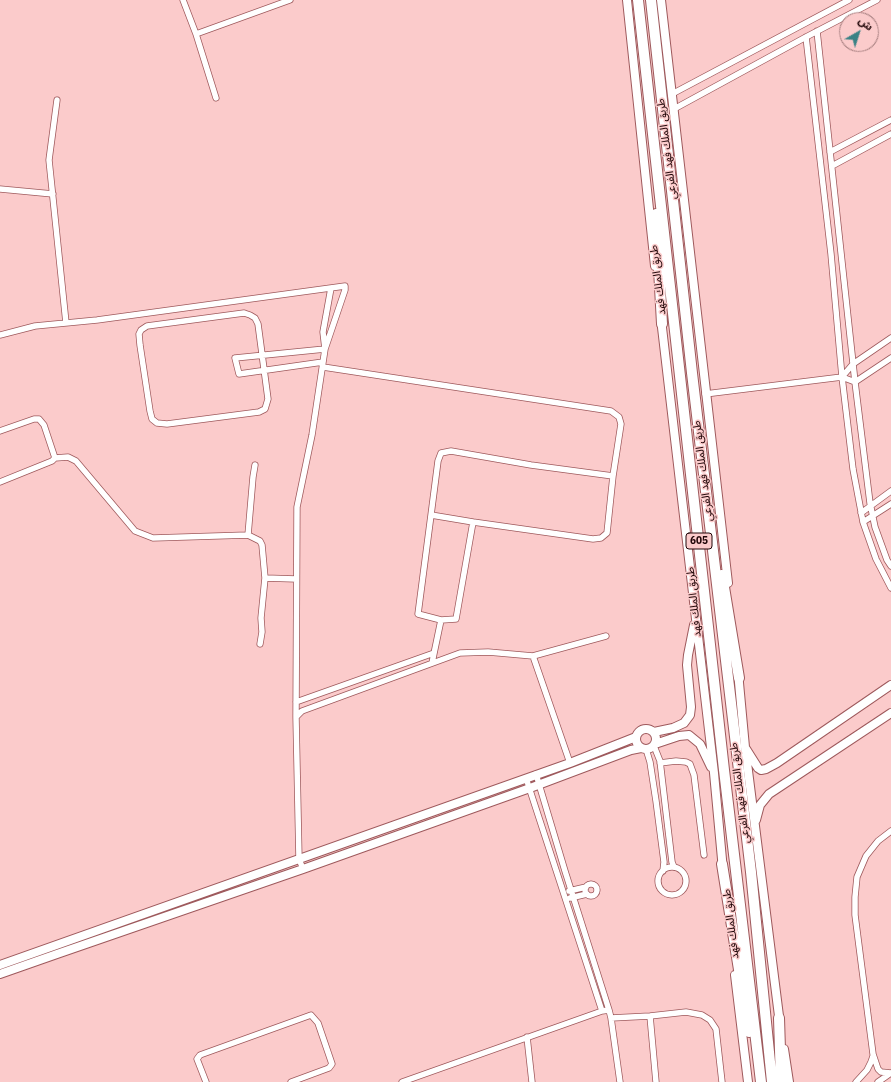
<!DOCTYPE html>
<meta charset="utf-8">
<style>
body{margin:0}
#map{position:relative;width:891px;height:1082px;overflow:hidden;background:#fbcbcb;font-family:"IBM Plex Sans","Noto Sans Arabic",sans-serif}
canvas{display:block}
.north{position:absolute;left:839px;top:12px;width:40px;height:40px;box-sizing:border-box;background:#fbcbcb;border:1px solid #a37c7d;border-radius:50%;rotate:39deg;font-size:11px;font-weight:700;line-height:16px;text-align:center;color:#200608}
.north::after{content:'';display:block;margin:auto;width:14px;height:18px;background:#3a8285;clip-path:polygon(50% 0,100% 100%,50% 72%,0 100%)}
</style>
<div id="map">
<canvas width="891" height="1082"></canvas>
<div class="north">ش</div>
</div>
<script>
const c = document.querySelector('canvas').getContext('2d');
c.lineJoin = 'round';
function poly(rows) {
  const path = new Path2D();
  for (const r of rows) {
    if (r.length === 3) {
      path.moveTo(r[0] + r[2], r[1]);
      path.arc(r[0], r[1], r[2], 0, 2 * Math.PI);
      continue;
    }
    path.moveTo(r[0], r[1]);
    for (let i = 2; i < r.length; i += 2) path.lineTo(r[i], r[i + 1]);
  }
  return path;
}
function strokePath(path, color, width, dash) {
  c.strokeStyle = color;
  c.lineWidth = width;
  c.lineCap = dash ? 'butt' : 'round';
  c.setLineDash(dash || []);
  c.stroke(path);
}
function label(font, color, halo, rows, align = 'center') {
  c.font = font + ' "IBM Plex Sans","Noto Sans Arabic",sans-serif';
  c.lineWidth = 3;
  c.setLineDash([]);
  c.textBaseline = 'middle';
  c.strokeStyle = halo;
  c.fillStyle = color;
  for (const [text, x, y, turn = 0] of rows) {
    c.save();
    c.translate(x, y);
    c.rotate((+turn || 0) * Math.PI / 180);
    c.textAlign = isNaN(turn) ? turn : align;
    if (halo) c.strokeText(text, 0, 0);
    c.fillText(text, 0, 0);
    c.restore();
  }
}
const street = poly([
 [183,0,196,34,290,0],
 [817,31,855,382,870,503,875,527,887,560,891,566],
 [196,34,216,98],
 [806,37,831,254,842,377,853,469,863,522,876,559,891,588],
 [672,94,849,0],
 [57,100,49,160,66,323],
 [674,109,806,37,877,0],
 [830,152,891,120],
 [832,166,891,134],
 [0,189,53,194],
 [244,313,250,315,255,318,258,324,268,399,265,409,259,412,167,424,157,423,152,419,150,411,140,345,139,334,141,330,147,326,244,313],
 [0,335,35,326,97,320,345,286,345,290,325,349,312,435,297,507,296,717],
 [323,362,239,374,235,358,325,349,323,332,331,288],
 [323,367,611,411,619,417,621,424,613,476,607,533,601,538,593,539,473,522,431,515,418,614,441,620,432,663],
 [842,377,853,364,891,338],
 [705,394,842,377,855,382,891,358],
 [0,431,34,419,39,419,44,425,55,458],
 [0,482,52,461,55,458,68,457,76,461,135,531,153,538,248,535,260,541,262,545,265,578,261,618,262,632,260,644],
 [861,513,891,491],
 [431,515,438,461,441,453,451,451,531,465,613,476],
 [863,522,891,504],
 [248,535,253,477,255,465],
 [265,578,296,579],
 [441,620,456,619,473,522],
 [533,656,606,636],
 [296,702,434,653],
 [654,746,660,761,672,862,674,867],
 [646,749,650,762,656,801,664,862,663,871],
 [660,763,676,761,686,762,690,764,694,775,704,855],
 [536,774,565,871,609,1010],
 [526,778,602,1011],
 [891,831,878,841,866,856,857,877,855,897,855,915,873,1054,878,1069,881,1072,891,1073],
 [672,881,14],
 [303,869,299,859,296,717,302,711,460,653,488,652,533,656,570,763],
 [591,890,6],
 [569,891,586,887],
 [570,898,587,894],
 [650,1016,656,1082],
 [611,1018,620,1082],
 [527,1037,532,1082],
 [206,1082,197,1059,200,1055,311,1015,318,1023,332,1064,329,1068,291,1082],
 [402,1082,602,1011,609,1010,611,1018,650,1016,686,1012,702,1015,710,1020,716,1029,722,1082],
 [856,1082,867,1070,871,1062,873,1056],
 [878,1082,891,1073]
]);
const secondary = poly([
 [627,0,655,266],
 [661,0,728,583],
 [661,319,714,773,723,870],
 [738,672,745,747,780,1024],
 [646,739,10],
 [654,732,673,728,684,723,690,715,691,707,687,665,688,655,694,625],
 [655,744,679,736,689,735,700,744,711,767],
 [746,749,758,768,761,770,766,769,777,763,891,685],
 [756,820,760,805,769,794,891,713],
 [0,965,570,763,636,737],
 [0,974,57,954,303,869,530,788,631,750,641,748],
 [735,975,748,1082],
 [784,1049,789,1082]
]);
const highway = poly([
 [638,0,724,770,761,1082],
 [651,0,692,373,751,872,772,1082],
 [656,214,662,324],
 [722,575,739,678],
 [722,864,749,1032],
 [779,1018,781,1082]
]);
strokePath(street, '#9e595c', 7);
strokePath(secondary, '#9e595c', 10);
strokePath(highway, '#9e595c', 12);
strokePath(street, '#fff', 5.5);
strokePath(secondary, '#fff', 8);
strokePath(highway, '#fff', 10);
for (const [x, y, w] of [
 [699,541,26]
]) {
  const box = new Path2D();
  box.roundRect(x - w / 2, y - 8, w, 16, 3);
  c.fillStyle = '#fbcbcb';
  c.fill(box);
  strokePath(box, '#200608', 1);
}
label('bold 10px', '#200608', null, [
 ["605",699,541]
]);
label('11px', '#200608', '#fbcbcb', [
 ["طريق الملك فهد الفرعي",667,149,-97],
 ["طريق الملك فهد",658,280,-97],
 ["طريق الملك فهد الفرعي",703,471,-97],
 ["طريق الملك فهد",694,602,-96],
 ["طريق الملك فهد الفرعي",740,793,-97],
 ["طريق الملك فهد",731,924,-97]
]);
</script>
